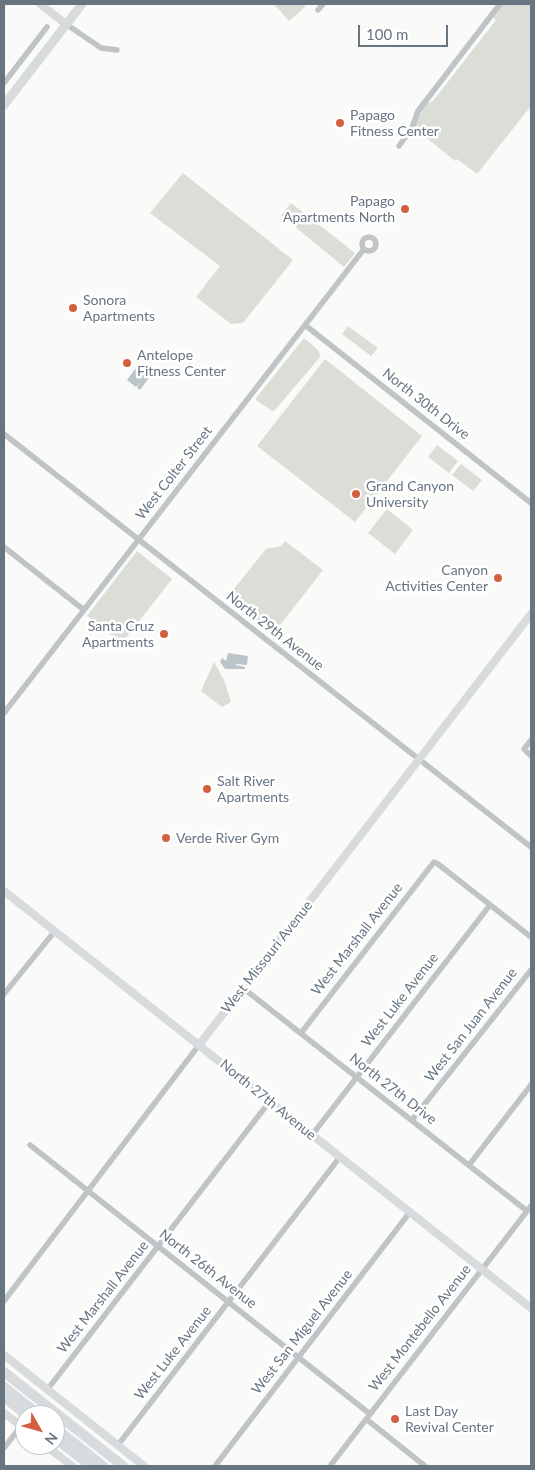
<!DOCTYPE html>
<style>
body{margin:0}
#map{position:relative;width:535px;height:1470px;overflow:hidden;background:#fafaf8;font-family:Lato,sans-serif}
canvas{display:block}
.frame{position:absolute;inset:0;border:5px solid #677580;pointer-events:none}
.north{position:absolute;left:15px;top:1405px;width:50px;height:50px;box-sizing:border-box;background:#fff;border:1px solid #c2c8cc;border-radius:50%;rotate:128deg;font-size:14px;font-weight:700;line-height:20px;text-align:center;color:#677580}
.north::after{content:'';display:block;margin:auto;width:18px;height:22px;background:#d26040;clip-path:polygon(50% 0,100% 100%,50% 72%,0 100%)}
.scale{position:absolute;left:358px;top:25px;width:90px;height:22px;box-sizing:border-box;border:2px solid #677580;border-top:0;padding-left:6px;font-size:15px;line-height:18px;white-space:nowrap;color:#677580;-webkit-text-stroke:4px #fff;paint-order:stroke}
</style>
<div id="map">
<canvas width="535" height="1470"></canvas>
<div class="frame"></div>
<div class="north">N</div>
<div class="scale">100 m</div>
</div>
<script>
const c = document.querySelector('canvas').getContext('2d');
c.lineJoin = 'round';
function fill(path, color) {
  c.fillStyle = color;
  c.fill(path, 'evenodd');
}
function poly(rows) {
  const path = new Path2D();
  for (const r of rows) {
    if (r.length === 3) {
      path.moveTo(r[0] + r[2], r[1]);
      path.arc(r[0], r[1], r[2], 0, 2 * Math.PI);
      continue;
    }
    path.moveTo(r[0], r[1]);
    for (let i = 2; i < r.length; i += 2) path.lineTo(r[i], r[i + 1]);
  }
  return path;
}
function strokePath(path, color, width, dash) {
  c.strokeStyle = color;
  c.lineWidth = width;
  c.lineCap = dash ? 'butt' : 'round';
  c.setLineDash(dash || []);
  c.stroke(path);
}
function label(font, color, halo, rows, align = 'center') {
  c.font = font + ' Lato,sans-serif';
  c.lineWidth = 5;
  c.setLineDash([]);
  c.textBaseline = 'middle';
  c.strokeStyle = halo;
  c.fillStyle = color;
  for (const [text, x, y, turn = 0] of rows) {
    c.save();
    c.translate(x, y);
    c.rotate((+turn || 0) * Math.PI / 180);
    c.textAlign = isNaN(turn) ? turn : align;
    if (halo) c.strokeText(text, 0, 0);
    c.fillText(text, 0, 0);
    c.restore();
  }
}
fill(poly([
 [274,4,303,4,306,6,289,21],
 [502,4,531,4,531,106,477,174,457,159,455,161,423,135,424,134,415,127,419,113,427,103,433,101,496,20,493,17],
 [183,173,293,260,243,323,231,324,196,297,220,266,150,213],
 [291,203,355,253,344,267,281,215],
 [348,326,378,348,371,356,342,334],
 [304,338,319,351,320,357,275,410,272,411,256,400,256,398],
 [325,359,422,436,355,522,257,446],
 [437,445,458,461,449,473,428,457],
 [461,464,482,480,473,491,452,475],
 [387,509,413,530,395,554,368,533],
 [285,541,323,570,273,634,228,598,229,595,266,549,281,546],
 [137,551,172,579,122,643,87,616],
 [214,662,224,680,231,702,222,707,201,691]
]), '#daded7');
fill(poly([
 [139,364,148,371,146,376,149,372,152,374,140,390,137,388,140,383,136,387,127,380],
 [228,653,248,656,247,665,236,664,236,665,245,667,245,669,225,669,220,662,222,658,226,661]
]), '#bbc4c8');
strokePath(poly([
 [318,10,323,4],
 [66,24,101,48,117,50],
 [4,83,47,27],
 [399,146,412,128,418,111,500,4],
 [369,244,7],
 [305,325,531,503],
 [4,434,531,847],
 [4,547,84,610],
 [4,713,364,249],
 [531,740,524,749,531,756],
 [243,988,527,1211],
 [4,994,55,931],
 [301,1033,434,862,438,864,531,937],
 [412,1120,531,970],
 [312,1135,490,905],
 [30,1145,370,1414],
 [469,1165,531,1085],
 [4,1301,199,1045],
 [47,1390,270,1101],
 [366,1419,425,1466],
 [118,1445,340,1157],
 [4,1448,21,1426],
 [215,1466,410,1212],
 [330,1466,531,1206]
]), '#bfc4c7', 5.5);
strokePath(poly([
 [40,4,66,24],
 [4,891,531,1308],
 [199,1045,531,614],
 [4,1355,144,1466],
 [4,1413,25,1429],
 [45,1445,72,1466]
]), '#d8dbde', 8);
strokePath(poly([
 [4,105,82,4]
]), '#d8dbde', 9);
strokePath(poly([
 [4,1372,123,1466],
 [4,1387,39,1415],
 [4,1397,26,1415],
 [55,1428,103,1466],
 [55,1438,91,1466]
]), '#d8dbde', 10);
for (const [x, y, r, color] of [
 [340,123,5,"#d26040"],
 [405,209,5,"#d26040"],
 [73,308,5,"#d26040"],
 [127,363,5,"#d26040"],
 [356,494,5,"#d26040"],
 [498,578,5,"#d26040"],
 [164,634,5,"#d26040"],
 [207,789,5,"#d26040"],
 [166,838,5,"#d26040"],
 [395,1419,5,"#d26040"]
]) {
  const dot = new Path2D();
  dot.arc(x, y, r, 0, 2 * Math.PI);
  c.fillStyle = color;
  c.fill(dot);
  strokePath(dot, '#fff', 2);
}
label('14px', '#677580', '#fff', [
 ["Papago",350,115],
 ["Fitness Center",350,131],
 ["Papago",395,201,"right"],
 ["Apartments North",395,217,"right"],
 ["Sonora",83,300],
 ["Apartments",83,316],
 ["Antelope",137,355],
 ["Fitness Center",137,371],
 ["Grand Canyon",366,486],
 ["University",366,502],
 ["Canyon",488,570,"right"],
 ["Activities Center",488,586,"right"],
 ["Santa Cruz",154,626,"right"],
 ["Apartments",154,642,"right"],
 ["Salt River",217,781],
 ["Apartments",217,797],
 ["Verde River Gym",176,838],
 ["Last Day",405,1411],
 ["Revival Center",405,1427]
], 'left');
label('14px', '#677580', '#fff', [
 ["North 30th Drive",426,404,38],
 ["West Colter Street",174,473,-52],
 ["North 29th Avenue",275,631,38],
 ["West Marshall Avenue",357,939,-52],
 ["West Missouri Avenue",267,957,-52],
 ["West Luke Avenue",400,1000,-52],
 ["West San Juan Avenue",471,1025,-52],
 ["North 27th Drive",393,1089,38],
 ["North 27th Avenue",268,1100,39],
 ["North 26th Avenue",208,1269,38],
 ["West Marshall Avenue",103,1297,-52],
 ["West Montebello Avenue",420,1328,-52],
 ["West San Miguel Avenue",302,1332,-52],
 ["West Luke Avenue",173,1353,-52]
]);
</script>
